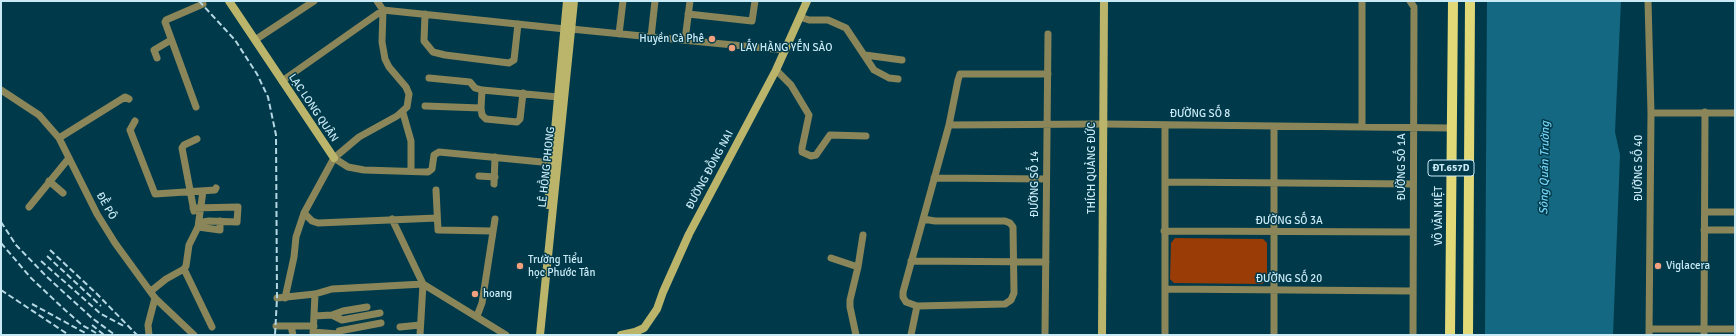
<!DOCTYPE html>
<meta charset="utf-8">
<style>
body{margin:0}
#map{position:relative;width:1736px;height:336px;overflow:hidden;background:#003a4a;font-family:Signika,sans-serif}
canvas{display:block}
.frame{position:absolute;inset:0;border:2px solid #caeaf6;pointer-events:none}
</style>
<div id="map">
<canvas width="1736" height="336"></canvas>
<div class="frame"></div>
</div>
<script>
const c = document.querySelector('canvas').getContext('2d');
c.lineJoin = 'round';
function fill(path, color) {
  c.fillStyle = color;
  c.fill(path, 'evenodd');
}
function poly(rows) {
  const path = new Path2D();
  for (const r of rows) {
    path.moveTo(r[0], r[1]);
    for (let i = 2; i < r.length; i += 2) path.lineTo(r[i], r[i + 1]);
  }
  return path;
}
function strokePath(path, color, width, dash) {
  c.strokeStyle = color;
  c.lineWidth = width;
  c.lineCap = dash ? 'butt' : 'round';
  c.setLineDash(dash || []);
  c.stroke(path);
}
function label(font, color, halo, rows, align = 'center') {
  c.font = font + ' Signika,sans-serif';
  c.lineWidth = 3;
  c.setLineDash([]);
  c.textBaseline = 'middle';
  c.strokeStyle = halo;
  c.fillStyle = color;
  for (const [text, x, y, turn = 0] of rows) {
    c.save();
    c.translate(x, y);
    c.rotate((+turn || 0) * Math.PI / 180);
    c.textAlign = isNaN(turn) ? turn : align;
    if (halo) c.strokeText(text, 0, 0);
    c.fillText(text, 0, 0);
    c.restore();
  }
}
fill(poly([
 [1175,238,1263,239,1267,243,1267,279,1262,284,1174,283,1170,279,1171,243]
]), '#993c05');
fill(poly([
 [1487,1,1621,1,1615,132,1620,155,1613,335,1485,335]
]), '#156881');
strokePath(poly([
 [1410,1,1414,7,1413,335],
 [1648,1,1651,113,1649,335],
 [425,14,424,41,433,52,445,55,509,63,514,60,518,24],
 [688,14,752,21,755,1],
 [800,17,809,20,828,20,846,28,874,70,889,78,898,79],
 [571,29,784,50],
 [619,34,623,1],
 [651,37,655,1],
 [255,40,314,1],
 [685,40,690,1],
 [865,55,902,60],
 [157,58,154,50,171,40],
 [776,70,791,85,809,115,802,148,802,152,811,156,816,155,830,135,866,136],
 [429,78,470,82,475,88,482,90,558,97],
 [282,81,383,10,565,29],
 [1,90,39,115,59,138,97,214,115,243,155,298,194,335],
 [425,106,481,108,482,115,486,119,517,122,520,119,523,93],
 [196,107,165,22,166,20,203,4],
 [481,108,482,90],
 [403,113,411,141,411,171],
 [1651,113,1735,113],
 [135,121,130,130,155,194,215,190,216,188],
 [949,125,1103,124,1451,128],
 [1362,126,1362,1],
 [59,138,125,97,129,99],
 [334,158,348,167,364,170,428,172,432,169,434,155,439,152,552,163],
 [479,176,495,177],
 [934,178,1046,179],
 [49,181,63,193],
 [1165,182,1413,184],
 [494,184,495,157],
 [436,190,438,230,492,231],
 [29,207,69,158],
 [193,208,238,207,237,222,209,221,203,222,198,227],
 [194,211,182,148,184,145,197,139],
 [1705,212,1735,212],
 [304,213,312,221,318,223,437,218],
 [392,219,423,284,420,335],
 [923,219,935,221,1005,221,1010,223,1013,227,1014,293,1011,300,1005,304,917,306,906,302,903,297,903,292,949,125,958,80,960,74,1048,74],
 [198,227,220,230,220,221],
 [1704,230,1735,230],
 [1164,231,1413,232],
 [831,258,858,267],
 [911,261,1046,262],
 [184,269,212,327],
 [1165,289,1413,291],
 [151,291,166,279,184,269,186,266,189,245,198,227,203,191],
 [277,298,315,294,332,289,423,284,506,335],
 [285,298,294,257,296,237,304,213,334,158,359,137,397,116,407,107,409,94,406,87,389,67,385,59,382,42,383,10,377,1],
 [332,315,343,311,367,307],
 [314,316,332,315,342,320,380,313],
 [477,316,482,303,495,219],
 [276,326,314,326],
 [291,326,293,335],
 [400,327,420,325],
 [1649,329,1735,329],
 [313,332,338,334],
 [149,335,148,325,155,298],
 [313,335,315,294],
 [338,335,339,331,381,323],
 [856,335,850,307,850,300,858,267,863,235],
 [911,335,917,306],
 [1045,335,1048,34],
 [1165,335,1165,125],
 [1274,335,1274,126],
 [1704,335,1705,112]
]), '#8a8659', 7);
strokePath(poly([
 [229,1,334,158],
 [548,205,567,1],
 [540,335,574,1],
 [621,335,635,332,644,328,657,309,663,292,689,234,776,70,807,1],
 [1102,335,1104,1]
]), '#bbb46b', 8);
strokePath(poly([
 [1450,335,1453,1],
 [1468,335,1470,1]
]), '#e1d878', 10);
strokePath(poly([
 [199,1,235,40,257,74,268,97,276,135,277,298,275,335],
 [1,222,16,245,47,277,92,318,115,335],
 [1,243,31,278,65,310,82,325,96,333],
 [50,250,97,294,137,335],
 [47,256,101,306],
 [41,261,101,314,124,326],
 [1,290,69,335],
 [32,304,87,334],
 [92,325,104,335]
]), '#b4d7e3', 2, [6, 3]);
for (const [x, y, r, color] of [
 [712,39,4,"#f2a07e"],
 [732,48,4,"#f2a07e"],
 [520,266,4,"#f2a07e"],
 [1658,266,4,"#f2a07e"],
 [475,294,4,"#f2a07e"]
]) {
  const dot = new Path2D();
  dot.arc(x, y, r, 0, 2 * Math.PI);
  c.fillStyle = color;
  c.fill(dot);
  strokePath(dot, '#003a4a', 1.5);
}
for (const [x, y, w] of [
 [1451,168,46]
]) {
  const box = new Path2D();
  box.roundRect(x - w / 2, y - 8, w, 16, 3);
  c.fillStyle = '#003a4a';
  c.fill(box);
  strokePath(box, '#caeaf6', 1);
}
label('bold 10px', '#caeaf6', null, [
 ["ĐT.657D",1451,168]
]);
label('11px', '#caeaf6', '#003a4a', [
 ["Huyền Cà Phê",704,39,"right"],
 ["LẤY HÀNG YẾN SÀO",740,48],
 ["Trường Tiểu",528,260],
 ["học Phước Tân",528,273],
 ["Viglacera",1666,266],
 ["hoang",483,294]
], 'left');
label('11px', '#caeaf6', '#003a4a', [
 ["LẠC LONG QUÂN",313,108,56],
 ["ĐƯỜNG SỐ 8",1200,114],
 ["LÊ HỒNG PHONG",547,167,-84],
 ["ĐƯỜNG SỐ 1A",1402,167,-90],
 ["THÍCH QUẢNG ĐỨC",1092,168,-90],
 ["ĐƯỜNG SỐ 40",1639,168,-90],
 ["ĐƯỜNG ĐỒNG NAI",710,170,-62],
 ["ĐƯỜNG SỐ 14",1035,184,-90],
 ["ĐỀ PÔ",106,206,60],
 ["VÕ VĂN KIỆT",1439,216,-90],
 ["ĐƯỜNG SỐ 3A",1289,221],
 ["ĐƯỜNG SỐ 20",1289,279]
]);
label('italic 12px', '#73d2f4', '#003a4a', [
 ["Sông Quán Trường",1545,168,-89]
]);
</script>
